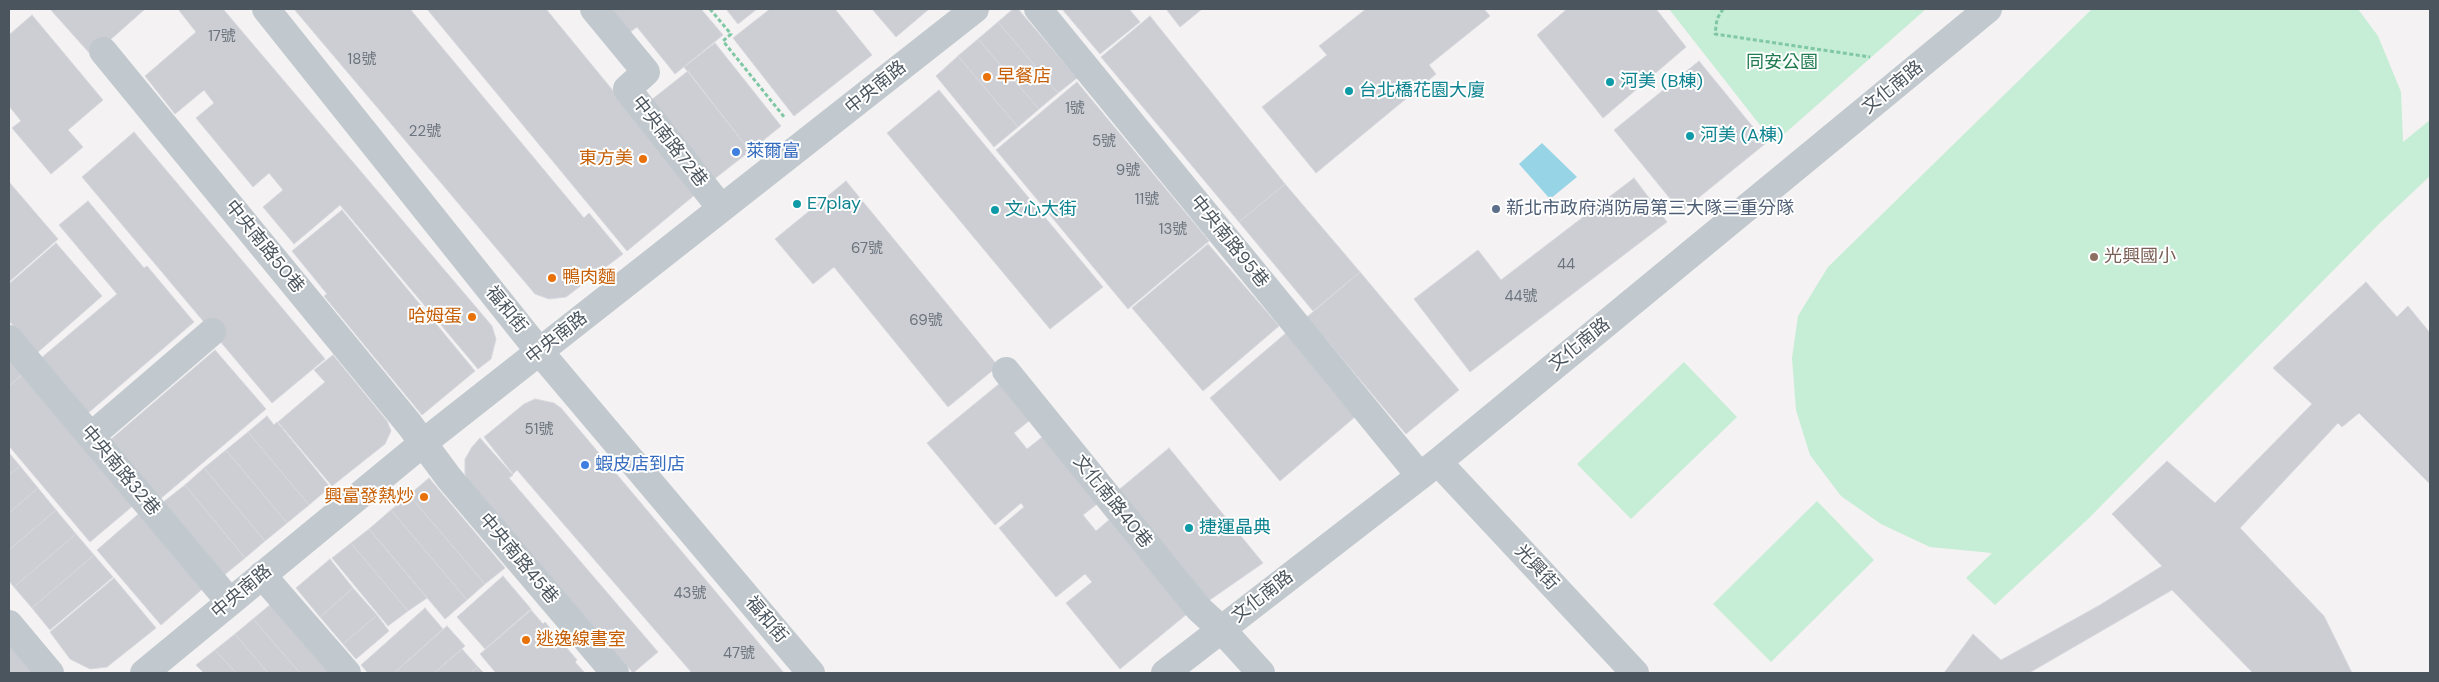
<!DOCTYPE html>
<meta charset="utf-8">
<style>
body{margin:0}
#map{position:relative;width:2439px;height:682px;overflow:hidden;background:#f4f2f2;font-family:"DM Sans",sans-serif}
canvas{display:block}
.frame{position:absolute;inset:0;border:10px solid #4b555e;pointer-events:none}
</style>
<div id="map">
<canvas width="2439" height="682"></canvas>
<div class="frame"></div>
</div>
<script>
const c = document.querySelector('canvas').getContext('2d');
c.lineJoin = 'round';
function fill(path, color) {
  c.fillStyle = color;
  c.fill(path, 'evenodd');
}
function poly(rows) {
  const path = new Path2D();
  for (const r of rows) {
    path.moveTo(r[0], r[1]);
    for (let i = 2; i < r.length; i += 2) path.lineTo(r[i], r[i + 1]);
  }
  return path;
}
function strokePath(path, color, width, dash) {
  c.strokeStyle = color;
  c.lineWidth = width;
  c.lineCap = dash ? 'butt' : 'round';
  c.setLineDash(dash || []);
  c.stroke(path);
}
function label(font, color, halo, rows, align = 'center') {
  c.font = font + ' "DM Sans","Noto Sans TC",sans-serif';
  c.lineWidth = 4;
  c.setLineDash([]);
  c.textBaseline = 'middle';
  c.strokeStyle = halo;
  c.fillStyle = color;
  for (const [text, x, y, turn = 0] of rows) {
    c.save();
    c.translate(x, y);
    c.rotate((+turn || 0) * Math.PI / 180);
    c.textAlign = isNaN(turn) ? turn : align;
    if (halo) c.strokeText(text, 0, 0);
    c.fillText(text, 0, 0);
    c.restore();
  }
}
fill(poly([
 [1669,9,1926,9,1774,143],
 [2092,9,2358,9,2378,36,2401,92,2403,142,2430,120,2430,176,2379,224,2089,518,1995,605,1966,578,1992,553,1930,547,1881,524,1841,496,1810,455,1796,410,1792,358,1798,316,1828,267],
 [1684,362,1737,417,1631,519,1577,464],
 [1817,501,1874,560,1771,662,1713,604]
]), '#c6edd5');
fill(poly([
 [1542,143,1577,177,1550,199,1519,164]
]), '#97d5e6');
const building = poly([
 [50,9,145,9,92,56,50,9],
 [178,9,223,9,492,326,496,339,491,359,478,369,340,205,294,244,263,207,283,190,269,173,253,187,196,118,214,103,204,90,175,114,145,76,196,32,178,9],
 [294,9,410,9,584,218,589,213,623,254,566,297,549,299,535,294,294,9],
 [427,9,546,9,697,193,627,251,427,9],
 [611,9,701,9,723,35,675,74,637,27,630,32,611,9],
 [726,9,757,9,738,24,726,9],
 [770,9,835,9,872,55,794,116,733,38,770,9],
 [872,9,929,9,896,37,872,9],
 [1013,9,1018,9,1077,78,1058,93,998,22,1013,9],
 [1062,9,1129,9,1140,22,1100,54,1062,9],
 [1166,9,1202,9,1180,27,1166,9],
 [1366,9,1484,9,1490,16,1429,65,1436,74,1316,173,1262,107,1327,55,1319,46,1366,9],
 [1567,9,1656,9,1686,47,1603,118,1537,35,1567,9],
 [32,15,103,100,68,130,83,147,51,174,12,128,21,121,9,106,9,35,32,15],
 [1150,16,1285,184,1239,222,1101,57,1150,16],
 [998,22,1058,93,1039,109,978,39,998,22],
 [978,39,1039,109,1018,127,958,56,978,39],
 [715,43,781,126,750,151,684,67,715,43],
 [958,56,1018,127,994,147,936,76,958,56],
 [1699,61,1766,143,1681,212,1614,130,1699,61],
 [688,71,750,151,713,180,650,101,688,71],
 [1077,82,1209,241,1128,309,996,150,1077,82],
 [939,90,1103,287,1050,329,887,133,939,90],
 [134,132,325,359,272,403,82,177,134,132],
 [1634,178,1667,222,1470,372,1414,299,1478,250,1501,280,1634,178],
 [846,181,998,366,948,407,834,267,813,284,775,239,846,181],
 [9,182,58,239,9,282,9,182],
 [1285,184,1360,272,1313,311,1239,222,1285,184],
 [88,201,144,268,147,266,194,322,87,414,40,359,117,294,59,225,88,201],
 [342,210,475,371,422,415,324,296,327,294,292,251,342,210],
 [56,243,102,296,37,353,9,321,9,284,56,243],
 [1208,244,1279,326,1203,391,1132,308,1208,244],
 [1360,272,1459,390,1406,434,1307,317,1360,272],
 [2366,282,2397,317,2408,306,2430,333,2430,484,2359,413,2342,427,2338,423,2240,528,2324,616,2352,673,2253,673,2172,590,2029,673,1944,673,1973,634,2001,660,2100,605,2162,566,2112,514,2167,461,2215,503,2312,404,2273,368,2366,282],
 [1286,333,1356,416,1280,481,1210,398,1286,333],
 [215,350,266,409,159,500,109,441,215,350],
 [333,355,387,421,391,431,385,444,332,486,278,422,325,382,314,370,333,355],
 [12,359,24,373,9,386,9,362,12,359],
 [25,372,135,504,90,542,9,446,9,386,25,372],
 [1005,379,1035,416,1014,433,1027,449,1046,434,1101,501,1083,515,1096,531,1109,520,1187,614,1120,669,1066,603,1092,582,1085,574,1056,597,999,528,1024,507,1021,503,995,525,927,443,1005,379],
 [535,399,554,403,561,408,784,673,692,673,517,470,513,474,484,437,524,404,535,399],
 [267,416,274,425,277,422,330,487,309,505,248,432,267,416],
 [248,432,309,505,287,523,226,450,248,432],
 [480,438,513,475,509,478,658,652,633,673,468,482,465,474,465,459,472,447,480,438],
 [1169,448,1263,563,1204,604,1115,493,1169,448],
 [226,450,287,523,265,541,204,468,226,450],
 [9,453,20,466,9,475,9,453],
 [20,466,38,488,9,513,9,475,20,466],
 [204,468,265,541,245,558,185,485,204,468],
 [429,478,505,568,485,584,409,495,429,478],
 [185,485,245,558,223,576,162,503,185,485],
 [38,488,56,510,9,550,9,513,38,488],
 [409,495,485,584,467,600,391,510,409,495],
 [56,510,76,534,14,587,9,581,9,550,56,510],
 [143,510,207,585,161,625,97,550,143,510],
 [391,510,467,600,445,619,369,529,391,510],
 [369,529,427,598,408,611,351,543,369,529],
 [76,534,94,555,32,608,14,587,76,534],
 [351,543,408,611,388,626,332,558,351,543],
 [94,555,113,577,50,630,32,608,94,555],
 [330,559,353,588,320,617,296,588,330,559],
 [503,576,531,609,485,649,457,617,503,576],
 [114,578,156,628,107,667,90,669,70,659,50,632,114,578],
 [353,588,377,615,343,644,320,617,353,588],
 [271,604,331,673,300,673,253,619,271,604],
 [425,608,443,629,394,673,368,673,361,665,425,608],
 [531,610,543,624,545,622,577,660,575,662,585,673,496,673,480,654,531,610],
 [377,615,389,631,356,659,343,644,377,615],
 [253,619,300,673,268,673,235,634,253,619],
 [447,626,465,646,434,673,394,673,447,626],
 [235,634,268,673,236,673,215,650,235,634],
 [9,639,38,673,9,673,9,639],
 [462,649,478,667,470,673,434,673,462,649],
 [215,650,236,673,204,673,196,665,215,650],
 [478,667,484,673,470,673,478,667]
]);
fill(building, '#ccced4');
strokePath(building, '#d7d8dd', 1);
strokePath(poly([
 [710,9,731,34,723,41,785,118],
 [1723,9,1717,19,1715,34,1870,57]
]), '#80c8a5', 3, [4, 2.5]);
strokePath(poly([
 [266,9,539,351,811,673],
 [594,9,646,72,627,89,721,208],
 [1038,9,1420,476],
 [103,51,409,424,449,478,615,673],
 [9,339,230,602],
 [1006,371,1199,609,1222,630,1261,673],
 [91,436,212,332],
 [1438,462,1635,673],
 [262,575,347,673],
 [9,624,50,673],
 [144,673,423,443,975,9],
 [1165,673,1438,462,1988,9]
]), '#c1c9cf', 28);
for (const [x, y, r, color] of [
 [987,77,5,"#e8710a"],
 [1610,82,5,"#0f9aa8"],
 [1349,91,5,"#0f9aa8"],
 [1690,136,5,"#0f9aa8"],
 [736,152,5,"#3f7fe0"],
 [643,159,5,"#e8710a"],
 [797,204,5,"#0f9aa8"],
 [1496,209,5,"#5c6f8a"],
 [995,210,5,"#0f9aa8"],
 [2094,257,5,"#8d6e63"],
 [552,278,5,"#e8710a"],
 [472,317,5,"#e8710a"],
 [585,465,5,"#3f7fe0"],
 [424,497,5,"#e8710a"],
 [1189,528,5,"#0f9aa8"],
 [526,640,5,"#e8710a"]
]) {
  const dot = new Path2D();
  dot.arc(x, y, r, 0, 2 * Math.PI);
  c.fillStyle = color;
  c.fill(dot);
  strokePath(dot, '#fff', 2);
}
label('15px', '#6b737c', null, [
 ["17號",222,37],
 ["18號",362,60],
 ["1號",1075,109],
 ["22號",425,132],
 ["5號",1104,142],
 ["9號",1128,171],
 ["11號",1147,200],
 ["13號",1173,230],
 ["67號",867,249],
 ["44",1566,265],
 ["44號",1521,297],
 ["69號",926,321],
 ["51號",539,430],
 ["43號",690,594],
 ["47號",739,654]
]);
label('18px', '#207b4e', '#fff', [
 ["同安公園",1782,63]
]);
label('18px', '#c56008', '#fff', [
 ["早餐店",997,77],
 ["東方美",633,159,"right"],
 ["鴨肉麵",562,278],
 ["哈姆蛋",462,317,"right"],
 ["興富發熱炒",414,497,"right"],
 ["逃逸線書室",536,640]
], 'left');
label('18px', '#0d838f', '#fff', [
 ["河美 (B棟)",1620,82],
 ["台北橋花園大廈",1359,91],
 ["河美 (A棟)",1700,136],
 ["E7play",807,204],
 ["文心大街",1005,210],
 ["捷運晶典",1199,528]
], 'left');
label('18px', '#4b555e', '#fff', [
 ["中央南路",876,88,-39],
 ["文化南路",1893,88,-39],
 ["中央南路72巷",669,142,52],
 ["中央南路95巷",1229,242,51],
 ["中央南路50巷",264,247,51],
 ["福和街",506,310,51],
 ["中央南路",557,338,-38],
 ["文化南路",1580,345,-39],
 ["中央南路32巷",120,471,50],
 ["文化南路40巷",1112,502,51],
 ["中央南路45巷",518,559,50],
 ["光興街",1536,568,47],
 ["中央南路",242,592,-40],
 ["文化南路",1263,597,-38],
 ["福和街",766,620,50]
]);
label('18px', '#366cbe', '#fff', [
 ["萊爾富",746,152],
 ["蝦皮店到店",595,465]
], 'left');
label('18px', '#4e5e75', '#fff', [
 ["新北市政府消防局第三大隊三重分隊",1506,209]
], 'left');
label('18px', '#785e54', '#fff', [
 ["光興國小",2104,257]
], 'left');
</script>
